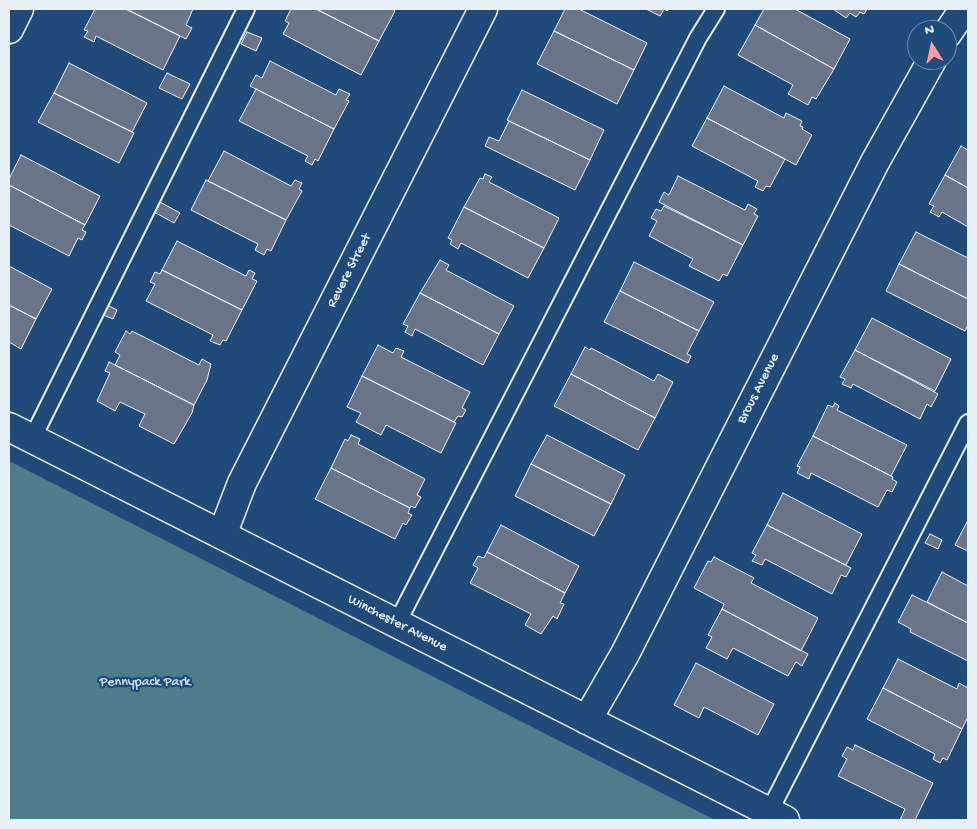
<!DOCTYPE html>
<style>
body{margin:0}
#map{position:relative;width:977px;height:829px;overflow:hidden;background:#1f4a7a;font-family:"Gochi Hand",sans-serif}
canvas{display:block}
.frame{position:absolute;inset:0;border:10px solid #e8f1f8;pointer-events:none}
.north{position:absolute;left:907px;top:20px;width:50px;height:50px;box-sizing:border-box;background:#1f4a7a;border:1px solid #6f8dac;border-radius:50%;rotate:350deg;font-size:14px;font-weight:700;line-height:20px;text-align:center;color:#e8f1f8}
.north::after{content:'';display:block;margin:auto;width:18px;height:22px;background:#ff9aa2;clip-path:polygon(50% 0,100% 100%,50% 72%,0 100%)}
</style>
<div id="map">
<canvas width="977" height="829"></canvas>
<div class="frame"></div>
<div class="north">N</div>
</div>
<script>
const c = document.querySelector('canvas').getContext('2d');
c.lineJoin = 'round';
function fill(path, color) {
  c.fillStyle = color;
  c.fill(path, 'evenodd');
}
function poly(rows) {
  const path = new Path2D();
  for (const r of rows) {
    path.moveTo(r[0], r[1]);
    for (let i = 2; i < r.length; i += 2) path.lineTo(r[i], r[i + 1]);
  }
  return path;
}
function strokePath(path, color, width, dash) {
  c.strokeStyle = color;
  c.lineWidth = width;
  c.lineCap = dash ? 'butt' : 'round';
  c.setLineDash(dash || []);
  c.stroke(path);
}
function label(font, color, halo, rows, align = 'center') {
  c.font = font + ' "Gochi Hand",sans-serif';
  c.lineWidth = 4.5;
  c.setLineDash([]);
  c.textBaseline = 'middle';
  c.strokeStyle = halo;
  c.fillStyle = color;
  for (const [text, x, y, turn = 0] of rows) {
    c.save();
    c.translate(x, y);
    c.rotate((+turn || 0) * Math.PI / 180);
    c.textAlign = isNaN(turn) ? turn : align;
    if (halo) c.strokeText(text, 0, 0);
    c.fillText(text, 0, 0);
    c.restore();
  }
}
fill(poly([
 [9,461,715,820,9,820]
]), '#4b7e8a');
const building = poly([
 [95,9,126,9,180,36,163,70,96,36,94,42,84,37,88,31,84,30,95,9],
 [126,9,193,9,186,25,192,28,186,39,126,9],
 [291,9,316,9,379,41,361,75,283,34,289,23,285,21,291,9],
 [316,9,392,9,395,11,379,41,316,9],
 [565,9,579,9,647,43,634,70,554,31,565,9],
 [646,9,669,9,667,11,664,9,660,16,646,9],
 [764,9,795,9,850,39,834,69,755,25,764,9],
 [833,9,867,9,864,14,860,12,856,17,850,13,846,18,833,9],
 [755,25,834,69,816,99,812,97,808,105,788,94,793,85,738,55,755,25],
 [554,31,634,70,617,104,537,64,554,31],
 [247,32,262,38,256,51,241,44,247,32],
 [270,61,336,95,339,89,350,94,346,100,349,101,334,129,250,86,256,75,262,78,270,61],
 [69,63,147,103,132,132,54,93,69,63],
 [167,73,190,84,182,99,159,88,167,73],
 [724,86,784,118,786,113,802,121,800,126,803,127,802,129,812,135,796,165,707,118,724,86],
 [256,89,334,129,318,161,315,159,312,165,305,161,308,156,239,121,256,89],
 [522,90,604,130,590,160,507,120,522,90],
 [54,93,134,133,119,163,38,122,54,93],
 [707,118,785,159,770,187,766,186,763,191,755,187,758,181,692,146,707,118],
 [509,121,590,160,575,190,485,146,489,137,499,141,509,121],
 [961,146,968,150,968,188,945,175,961,146],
 [224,151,291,186,295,180,302,183,299,189,302,191,286,220,208,181,224,151],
 [21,155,100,196,85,225,9,185,9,179,21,155],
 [485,174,492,177,489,182,559,218,544,248,464,207,480,178,483,179,485,174],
 [945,175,968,188,968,227,942,212,939,217,930,212,934,206,929,204,945,175],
 [678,176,745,210,748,204,757,209,754,214,758,216,743,245,659,202,664,192,669,195,678,176],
 [206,180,286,220,271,251,267,249,264,255,255,250,258,244,191,210,206,180],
 [9,185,85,225,82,230,86,232,82,240,78,238,69,256,9,225,9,185],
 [160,202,180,213,174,223,154,212,160,202],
 [664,206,743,245,727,276,723,274,719,281,689,266,693,259,649,236,657,221,651,218,656,209,661,211,664,206],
 [464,207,544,248,528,278,461,243,458,249,450,244,452,240,448,238,464,207],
 [916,232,968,258,968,299,899,264,916,232],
 [177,241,246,276,249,270,255,273,252,279,257,281,242,310,162,270,177,241],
 [440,260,449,265,446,270,514,306,499,334,420,293,440,260],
 [634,262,714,302,699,331,620,291,634,262],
 [899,264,968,299,968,325,965,331,886,291,899,264],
 [9,266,52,289,36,319,9,305,9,266],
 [162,270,242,310,226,341,223,340,220,345,210,341,213,335,146,301,155,284,150,282,155,272,160,274,162,270],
 [620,291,699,331,687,354,691,356,688,363,604,322,620,291],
 [420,293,499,334,483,365,415,329,412,336,405,332,408,326,403,324,420,293],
 [105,304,117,310,113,319,101,314,105,304],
 [9,305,36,319,21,349,9,342,9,305],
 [872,318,951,359,935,391,855,350,872,318],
 [126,331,130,334,132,331,199,365,202,359,211,364,207,380,194,405,115,365,120,355,115,352,126,331],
 [378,345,393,353,396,348,404,351,401,357,470,392,462,408,466,410,462,417,458,416,454,422,362,376,378,345],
 [585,347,590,350,591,348,654,381,658,374,673,382,655,418,571,374,585,347],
 [855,350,938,394,931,407,927,404,920,419,853,384,851,388,842,384,845,379,840,377,855,350],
 [109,362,194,405,192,413,174,444,139,426,145,414,120,402,115,411,97,401,110,373,105,371,109,362],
 [571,374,655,418,638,450,554,406,571,374],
 [362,376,456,423,441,453,386,425,381,435,356,422,361,413,347,407,362,376],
 [835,403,839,406,837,410,907,445,891,476,813,436,828,405,833,407,835,403],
 [351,435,360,439,358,444,425,479,417,495,421,497,415,508,411,506,410,508,331,468,345,439,348,441,351,435],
 [547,435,625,475,611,504,531,464,547,435],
 [813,436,893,477,892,479,897,482,892,492,887,490,878,507,811,473,809,479,797,473,800,467,797,466,813,436],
 [531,464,611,504,594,536,515,496,531,464],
 [331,468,410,508,408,513,412,515,406,525,403,523,395,539,315,499,331,468],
 [783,493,862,534,846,565,767,525,783,493],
 [968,520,968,551,955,545,968,520],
 [501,525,579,566,565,593,487,552,501,525],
 [767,525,851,568,846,577,841,575,832,594,765,559,762,565,752,561,756,555,752,553,767,525],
 [930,534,942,540,938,549,925,543,930,534],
 [487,552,565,593,560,603,564,604,557,619,553,616,541,634,525,625,531,614,470,583,478,568,473,565,478,556,484,558,487,552],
 [714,557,754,578,751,583,818,618,801,651,722,609,724,604,694,588,708,561,711,562,714,557],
 [942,572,968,586,968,623,927,602,942,572],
 [912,595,968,623,968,661,910,632,911,629,898,622,912,595],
 [722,609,808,654,802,666,796,662,788,676,733,648,727,659,706,648,712,637,708,635,722,609],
 [898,659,957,689,959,683,968,688,968,717,962,729,883,688,898,659],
 [696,663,774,704,758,735,704,707,699,718,674,705,696,663],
 [883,688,962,729,947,760,943,758,940,763,933,759,935,754,867,719,883,688],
 [855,745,933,783,915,820,900,820,905,809,838,776,847,759,842,756,847,747,853,750,855,745]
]);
fill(building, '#6a7589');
strokePath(building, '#e8f1f8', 1);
const lane = poly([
 [32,439,246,9],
 [397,623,698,38,716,9],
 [769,812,968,423]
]);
const street = poly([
 [9,29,19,9],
 [947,34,964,9],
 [9,427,785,820],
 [222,535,242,483,483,9],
 [587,720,625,654,875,162,932,60]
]);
strokePath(lane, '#e8f1f8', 20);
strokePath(street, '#e8f1f8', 31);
strokePath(lane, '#1f4a7a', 16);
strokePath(street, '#1f4a7a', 28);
label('14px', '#e8f1f8', '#1f4a7a', [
 ["Revere Street",350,271,-63],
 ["Brous Avenue",759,389,-63],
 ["Winchester Avenue",397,624,27]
]);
label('14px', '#d0e0e8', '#1f4a7a', [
 ["Pennypack Park",145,683]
]);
</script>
